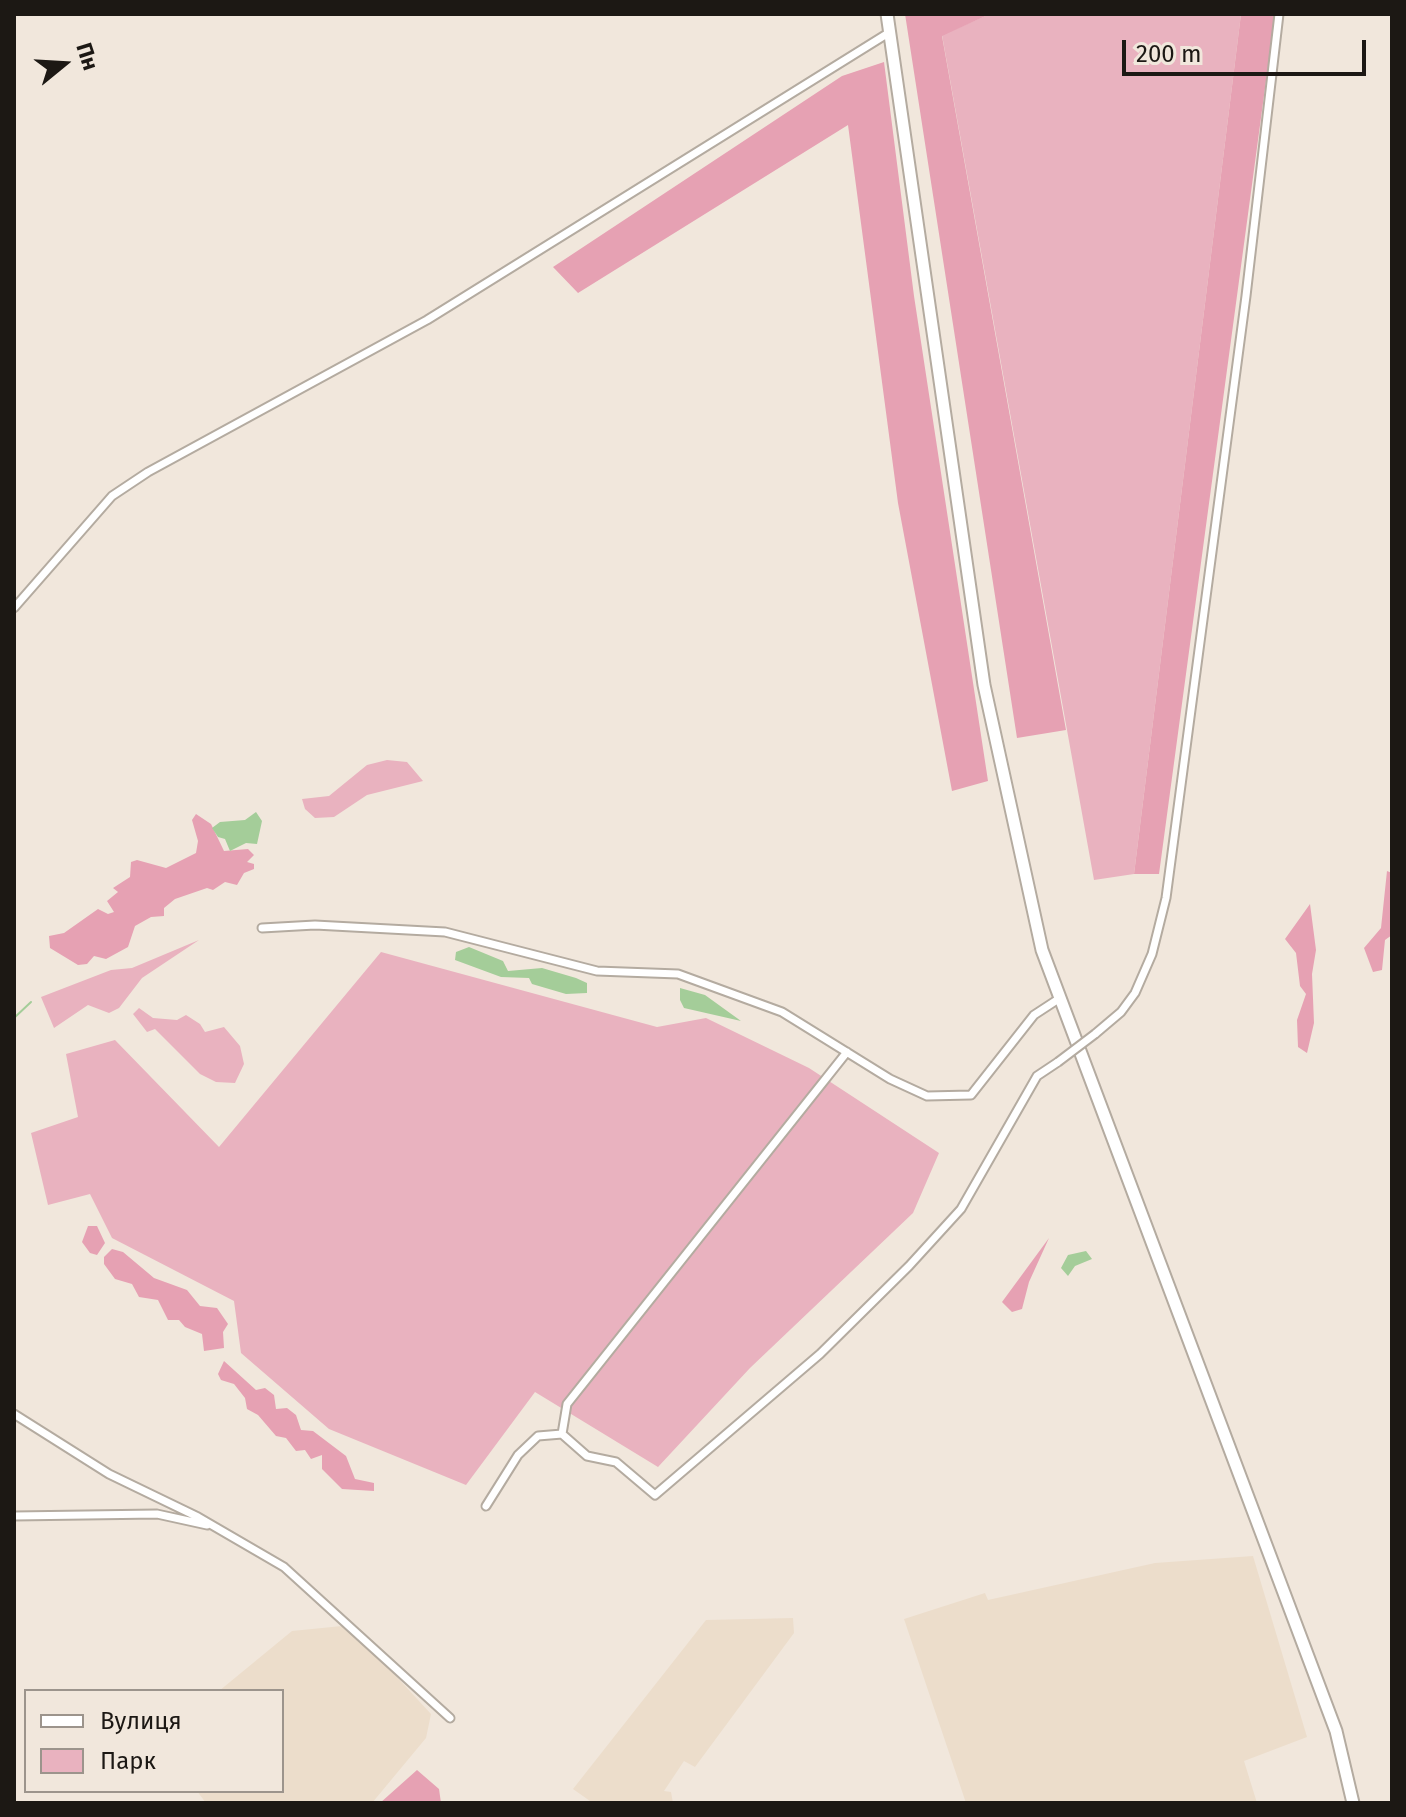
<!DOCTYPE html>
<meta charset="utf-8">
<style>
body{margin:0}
#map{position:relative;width:1406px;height:1817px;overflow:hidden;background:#f1e7dc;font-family:"Fira Sans",sans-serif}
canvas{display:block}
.frame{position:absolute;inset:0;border:16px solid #1c1814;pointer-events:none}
.legend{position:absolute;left:24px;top:1689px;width:260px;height:104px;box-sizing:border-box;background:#f1e7dc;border:2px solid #9c948c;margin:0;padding:10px 14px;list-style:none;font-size:24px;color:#1c1814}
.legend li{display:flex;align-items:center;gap:16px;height:40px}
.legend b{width:40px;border:2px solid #9c948c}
.north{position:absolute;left:24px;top:24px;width:80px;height:80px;-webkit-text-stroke:6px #f1e7dc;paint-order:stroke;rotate:72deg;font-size:22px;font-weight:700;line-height:32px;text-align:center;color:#1c1814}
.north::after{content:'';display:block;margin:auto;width:28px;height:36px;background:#1c1814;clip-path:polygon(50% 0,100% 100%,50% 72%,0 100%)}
.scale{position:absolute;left:1122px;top:40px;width:244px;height:36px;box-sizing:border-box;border:4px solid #1c1814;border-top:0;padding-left:10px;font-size:24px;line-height:28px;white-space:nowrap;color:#1c1814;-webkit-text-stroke:6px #f1e7dc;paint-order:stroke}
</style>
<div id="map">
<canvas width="1406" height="1817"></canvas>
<div class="frame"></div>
<ul class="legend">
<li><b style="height:10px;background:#fff"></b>Вулиця</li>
<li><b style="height:22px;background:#e9b2bf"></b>Парк</li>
</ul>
<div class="north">Пн</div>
<div class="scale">200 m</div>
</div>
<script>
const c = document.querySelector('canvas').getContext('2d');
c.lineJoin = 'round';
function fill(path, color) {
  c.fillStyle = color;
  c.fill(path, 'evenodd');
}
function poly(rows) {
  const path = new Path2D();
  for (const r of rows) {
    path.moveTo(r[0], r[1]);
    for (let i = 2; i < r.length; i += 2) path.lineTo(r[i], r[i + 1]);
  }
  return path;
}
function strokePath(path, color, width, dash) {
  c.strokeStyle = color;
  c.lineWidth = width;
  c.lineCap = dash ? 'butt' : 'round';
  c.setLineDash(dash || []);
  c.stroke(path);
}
fill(poly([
 [1253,1556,1307,1737,1244,1761,1257,1803,966,1803,904,1619,985,1593,988,1600,1155,1563],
 [793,1618,794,1633,695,1767,684,1761,664,1791,671,1792,673,1803,599,1803,590,1801,573,1789,706,1620],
 [342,1626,358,1635,431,1714,426,1738,372,1803,206,1803,197,1791,282,1791,282,1691,219,1691,292,1631]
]), '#ecddcb');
fill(poly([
 [990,14,1241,14,1134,874,1094,880,942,35],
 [387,760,407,762,423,781,367,795,334,817,315,818,305,809,302,799,329,796,367,765],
 [199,940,142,978,119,1008,109,1013,88,1005,54,1028,41,997,111,970,132,968],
 [381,952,657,1027,706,1018,809,1068,939,1153,913,1213,750,1368,658,1467,535,1392,466,1485,329,1429,241,1353,234,1301,112,1238,90,1194,48,1205,31,1133,78,1117,66,1054,115,1040,219,1147],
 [139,1008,153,1018,177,1020,186,1015,200,1024,205,1032,224,1027,240,1046,244,1064,235,1083,216,1082,200,1074,155,1029,147,1032,133,1014]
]), '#e9b2bf');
fill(poly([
 [905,14,990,14,942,36,1066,730,1017,738],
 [1241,14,1275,14,1159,874,1134,874],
 [884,62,914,296,988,781,952,791,898,503,848,125,578,293,553,267,842,76],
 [196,814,211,824,224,851,248,849,254,855,247,862,254,864,254,869,244,873,237,885,225,882,213,890,207,888,175,899,164,908,164,916,151,917,135,926,128,947,106,959,94,956,87,964,78,965,50,948,49,936,64,933,98,909,108,914,114,912,107,901,118,892,113,888,130,877,131,862,137,860,166,868,196,853,198,841,192,820],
 [1387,871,1392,873,1392,935,1385,940,1382,970,1373,972,1364,948,1381,928],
 [1310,904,1316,950,1312,974,1314,1023,1307,1053,1298,1047,1297,1020,1306,994,1300,986,1296,953,1285,939],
 [88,1226,97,1226,105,1243,97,1255,90,1253,82,1242],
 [1049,1238,1029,1282,1022,1309,1012,1312,1002,1302],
 [112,1249,123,1252,154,1278,187,1290,200,1306,217,1308,228,1324,223,1332,224,1348,204,1351,202,1334,185,1327,179,1320,168,1320,158,1300,139,1297,132,1284,115,1279,104,1264,104,1257],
 [224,1361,256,1390,265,1388,274,1395,276,1409,287,1408,296,1415,301,1430,313,1431,346,1456,355,1479,374,1483,374,1491,342,1489,322,1469,322,1455,311,1459,305,1450,296,1451,286,1438,276,1436,258,1415,247,1409,245,1398,234,1384,221,1380,218,1374],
 [417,1770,439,1789,441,1803,380,1803]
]), '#e6a1b3');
fill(poly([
 [256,812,262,821,257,844,246,843,230,851,225,839,218,837,212,828,220,822,245,820],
 [469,947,503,961,508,971,542,968,576,978,587,983,587,993,566,994,532,984,529,978,501,977,455,960,456,952],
 [680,988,705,995,741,1021,684,1008,680,1000],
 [1086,1251,1092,1259,1075,1266,1068,1276,1061,1268,1068,1255]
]), '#a4cd99');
strokePath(poly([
 [14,1018,31,1002]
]), '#a4cd99', 2);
const minor = poly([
 [14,608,112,496,148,472,427,320,890,32],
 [262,928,315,925,445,932,597,971,678,974,782,1012,890,1079,927,1096,971,1095,1034,1015,1060,998],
 [1095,1034,1121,1012,1135,993,1152,954,1166,898,1246,296,1279,14],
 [14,1414,109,1474,198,1517,284,1567,450,1718],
 [562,1434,567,1404,847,1052],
 [486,1506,518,1455,538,1436,562,1434,587,1456,616,1462,655,1495,820,1354,909,1266,961,1209,1037,1076,1058,1062],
 [14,1516,157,1514,207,1525]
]);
const primary = poly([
 [887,14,984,685,1042,950,1336,1731,1353,1803]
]);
strokePath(minor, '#b4aba0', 11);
strokePath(primary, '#b4aba0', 15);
strokePath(minor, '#fff', 7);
strokePath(primary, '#fff', 11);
const minorBridge = poly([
 [1058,1062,1095,1034]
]);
strokePath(minorBridge, '#b4aba0', 11, []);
strokePath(minorBridge, '#fff', 7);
</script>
